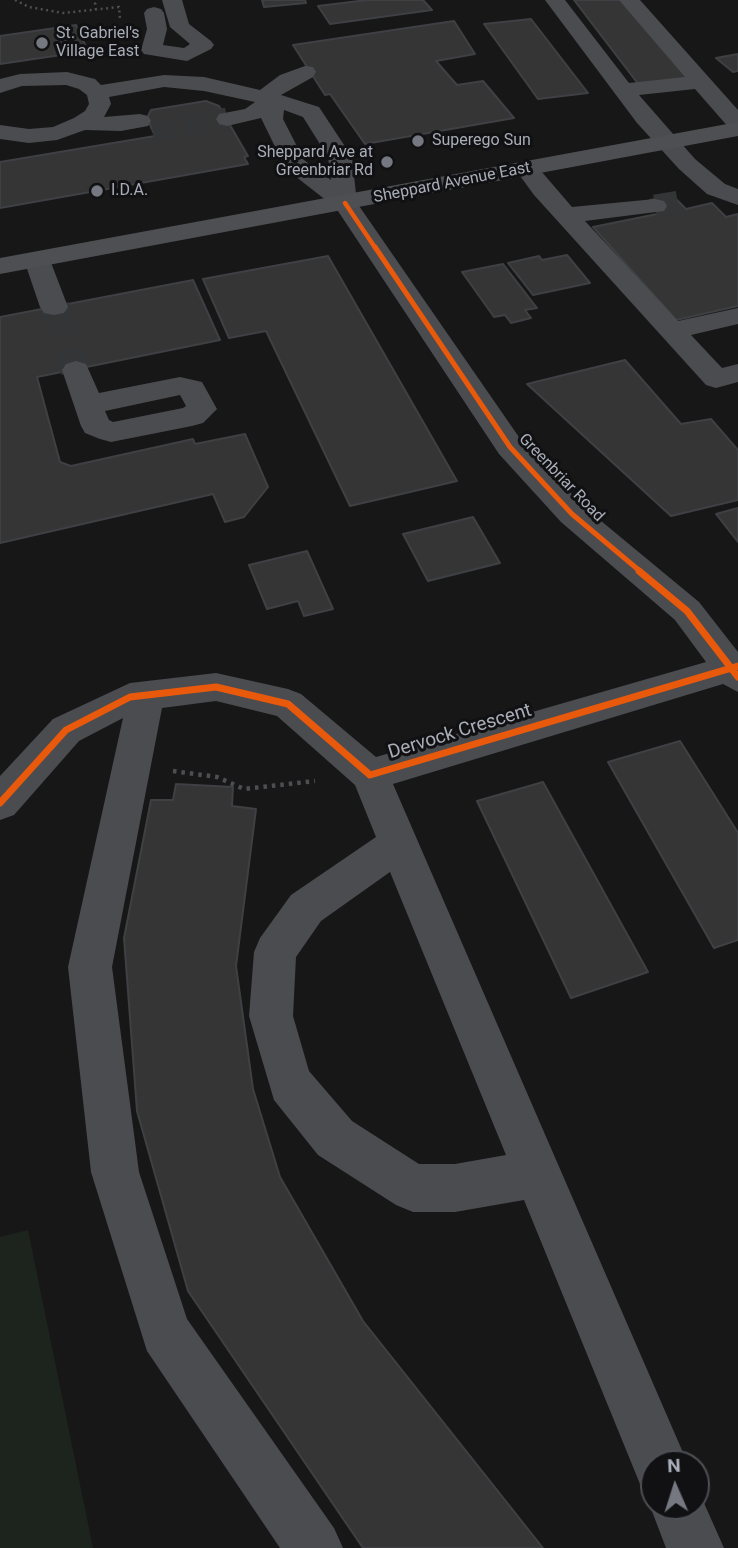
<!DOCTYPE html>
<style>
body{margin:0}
#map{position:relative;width:738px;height:1548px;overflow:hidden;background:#171717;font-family:Roboto,sans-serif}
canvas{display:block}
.north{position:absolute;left:640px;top:1450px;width:70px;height:70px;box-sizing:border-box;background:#111113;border:2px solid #4d4f55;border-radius:50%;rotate:357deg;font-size:19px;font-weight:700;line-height:28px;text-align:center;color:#a8adb8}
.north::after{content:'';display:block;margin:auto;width:24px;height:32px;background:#757880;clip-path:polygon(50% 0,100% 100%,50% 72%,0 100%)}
</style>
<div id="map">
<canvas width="738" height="1548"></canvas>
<div class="north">N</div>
</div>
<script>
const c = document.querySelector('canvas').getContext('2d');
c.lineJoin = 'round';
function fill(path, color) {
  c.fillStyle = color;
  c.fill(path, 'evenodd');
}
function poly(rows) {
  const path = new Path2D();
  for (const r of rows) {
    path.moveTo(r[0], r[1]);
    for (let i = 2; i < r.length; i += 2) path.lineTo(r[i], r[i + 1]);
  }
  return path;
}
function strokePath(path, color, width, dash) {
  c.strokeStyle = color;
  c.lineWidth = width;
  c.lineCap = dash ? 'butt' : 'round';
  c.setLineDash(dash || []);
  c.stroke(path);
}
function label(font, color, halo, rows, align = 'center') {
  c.font = font + ' Roboto,sans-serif';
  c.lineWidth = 6;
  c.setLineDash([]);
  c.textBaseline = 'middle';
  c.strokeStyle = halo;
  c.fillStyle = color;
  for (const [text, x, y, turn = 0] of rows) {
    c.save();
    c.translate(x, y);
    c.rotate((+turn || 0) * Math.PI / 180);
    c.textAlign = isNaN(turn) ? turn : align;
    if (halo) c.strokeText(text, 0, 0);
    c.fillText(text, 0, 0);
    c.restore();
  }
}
fill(poly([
 [28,1230,93,1548,0,1548,0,1237]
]), '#1d241e');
const building = poly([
 [262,0,305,0,306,3,264,7,262,0],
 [367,0,423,0,432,10,330,24,318,6,367,0],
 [574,0,623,0,689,79,639,85,574,0],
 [531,19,588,93,538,99,484,24,531,19],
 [454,21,475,54,436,61,457,85,483,81,514,118,365,144,330,94,325,95,293,45,454,21],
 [76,25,88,51,0,64,0,36,76,25],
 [738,54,738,71,733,72,716,58,738,54],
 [206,101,219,106,248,156,244,157,248,164,0,208,0,162,155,136,147,118,151,110,206,101],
 [673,196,686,209,712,203,726,217,738,214,738,306,676,320,593,227,662,213,650,200,673,196],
 [567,255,590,283,533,295,508,263,539,256,542,260,567,255],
 [328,256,457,481,350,506,266,331,229,338,203,279,328,256],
 [503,264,537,308,525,310,531,318,511,323,505,315,494,317,462,272,503,264],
 [193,280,220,340,37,377,60,462,71,466,193,439,195,444,245,434,268,487,244,517,225,522,213,494,0,543,0,317,193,280],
 [625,360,681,424,711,419,738,450,738,500,671,516,527,384,625,360],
 [738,508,738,542,716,514,738,508],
 [473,517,500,563,428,581,403,534,473,517],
 [307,551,333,609,304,616,298,601,267,609,249,565,307,551],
 [680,741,738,833,738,940,714,948,608,762,680,741],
 [543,782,648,972,571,998,477,801,543,782],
 [176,784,233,787,232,806,256,809,236,966,253,1089,280,1177,363,1321,543,1548,363,1548,188,1291,137,1111,124,938,151,800,173,800,176,784]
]);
fill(building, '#353536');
strokePath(building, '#3f4043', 2);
strokePath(poly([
 [153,132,227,119],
 [655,206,679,202]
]), '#343537', 23, [23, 11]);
strokePath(poly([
 [54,307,76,370]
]), '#343537', 30, [30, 15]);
strokePath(poly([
 [15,0,29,7,63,13,119,7,120,19],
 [96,10,95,4,98,0]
]), '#4d4e52', 2.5, [2, 3.5]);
strokePath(poly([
 [173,771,217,777,244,789,315,781]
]), '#4d4e52', 4.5, [3.5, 5]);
fill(poly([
 [162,0,182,0,189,24,211,41,214,45,211,49,187,61,144,54,141,50,147,29,144,13,147,9,154,7,161,9,164,13,167,29,163,45,184,48,190,44,170,27,162,0],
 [545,0,565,0,629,83,685,77,619,0,640,0,738,110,738,131,730,129,695,89,639,95,695,159,725,184,738,189,738,205,707,194,679,169,637,123,545,0],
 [305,66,313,67,316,72,313,77,281,95,319,107,352,157,357,203,521,440,583,506,699,602,738,652,738,692,723,684,393,784,688,1464,654,1464,654,1489,640,1484,524,1200,455,1212,413,1212,396,1205,318,1155,274,1100,249,1016,254,952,260,938,291,895,376,837,355,785,277,716,216,701,162,708,112,967,139,1172,187,1319,334,1528,343,1548,280,1548,147,1351,91,1172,68,967,123,718,79,741,14,815,0,820,0,776,53,719,130,683,216,673,288,689,301,694,376,757,706,662,675,620,561,522,499,454,336,208,286,169,261,118,227,126,219,124,216,119,219,114,245,109,255,102,204,91,164,87,109,97,111,104,104,117,140,114,148,116,151,121,148,126,121,131,85,130,57,140,29,143,0,139,0,125,29,129,53,127,74,118,85,111,89,104,87,95,79,89,66,85,22,86,0,93,0,79,20,74,67,72,95,79,101,85,164,75,204,77,260,90,280,75,305,66],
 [284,110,303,117,328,157,331,180,304,160,283,119,284,110],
 [390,872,506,1155,455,1164,419,1164,352,1121,309,1071,293,1016,296,957,321,921,390,872],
 [527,162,535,164,572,207,655,199,664,201,667,206,664,211,585,221,678,321,738,308,738,324,691,335,722,368,738,364,738,382,716,388,706,385,534,195,515,169,519,164,527,162],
 [37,252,46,254,50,260,68,307,64,313,54,315,44,313,40,307,24,260,28,254,37,252],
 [76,361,86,364,99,393,180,377,202,382,217,409,203,423,192,426,111,442,100,439,85,433,81,426,62,370,66,364,76,361],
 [180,395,186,406,183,408,113,422,109,420,105,411,180,395],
 [696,1485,724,1548,666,1548,650,1506,654,1496,654,1506,696,1506,696,1485]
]), '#4b4c50');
fill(poly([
 [738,122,738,136,0,274,0,258,738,122]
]), '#4d4f52');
strokePath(poly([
 [345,203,376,249]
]), '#e8590c', 4.5);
strokePath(poly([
 [375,247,510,447,572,514,641,572]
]), '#e8590c', 5);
strokePath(poly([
 [639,571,687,611,738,677],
 [0,803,66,730,130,697,216,687,288,704,370,775,738,666]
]), '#e8590c', 7);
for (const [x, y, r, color] of [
 [42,43,7,"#757880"],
 [418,141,7,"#757880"],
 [387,162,7,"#757880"],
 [97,191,7,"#757880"]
]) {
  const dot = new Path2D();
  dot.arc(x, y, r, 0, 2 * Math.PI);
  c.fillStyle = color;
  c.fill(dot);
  strokePath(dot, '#111113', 2.5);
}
label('16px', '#a8adb8', '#111113', [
 ["St. Gabriel's",56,34],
 ["Village East",56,52],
 ["Superego Sun",432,141],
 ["Sheppard Ave at",373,153,"right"],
 ["Greenbriar Rd",373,171,"right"],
 ["I.D.A.",111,191]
], 'left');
label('16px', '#a8adb8', '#111113', [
 ["Sheppard Avenue East",452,183,-11],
 ["Greenbriar Road",561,478,46]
]);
label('19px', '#a8adb8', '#111113', [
 ["Dervock Crescent",460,732,-17]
]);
</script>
